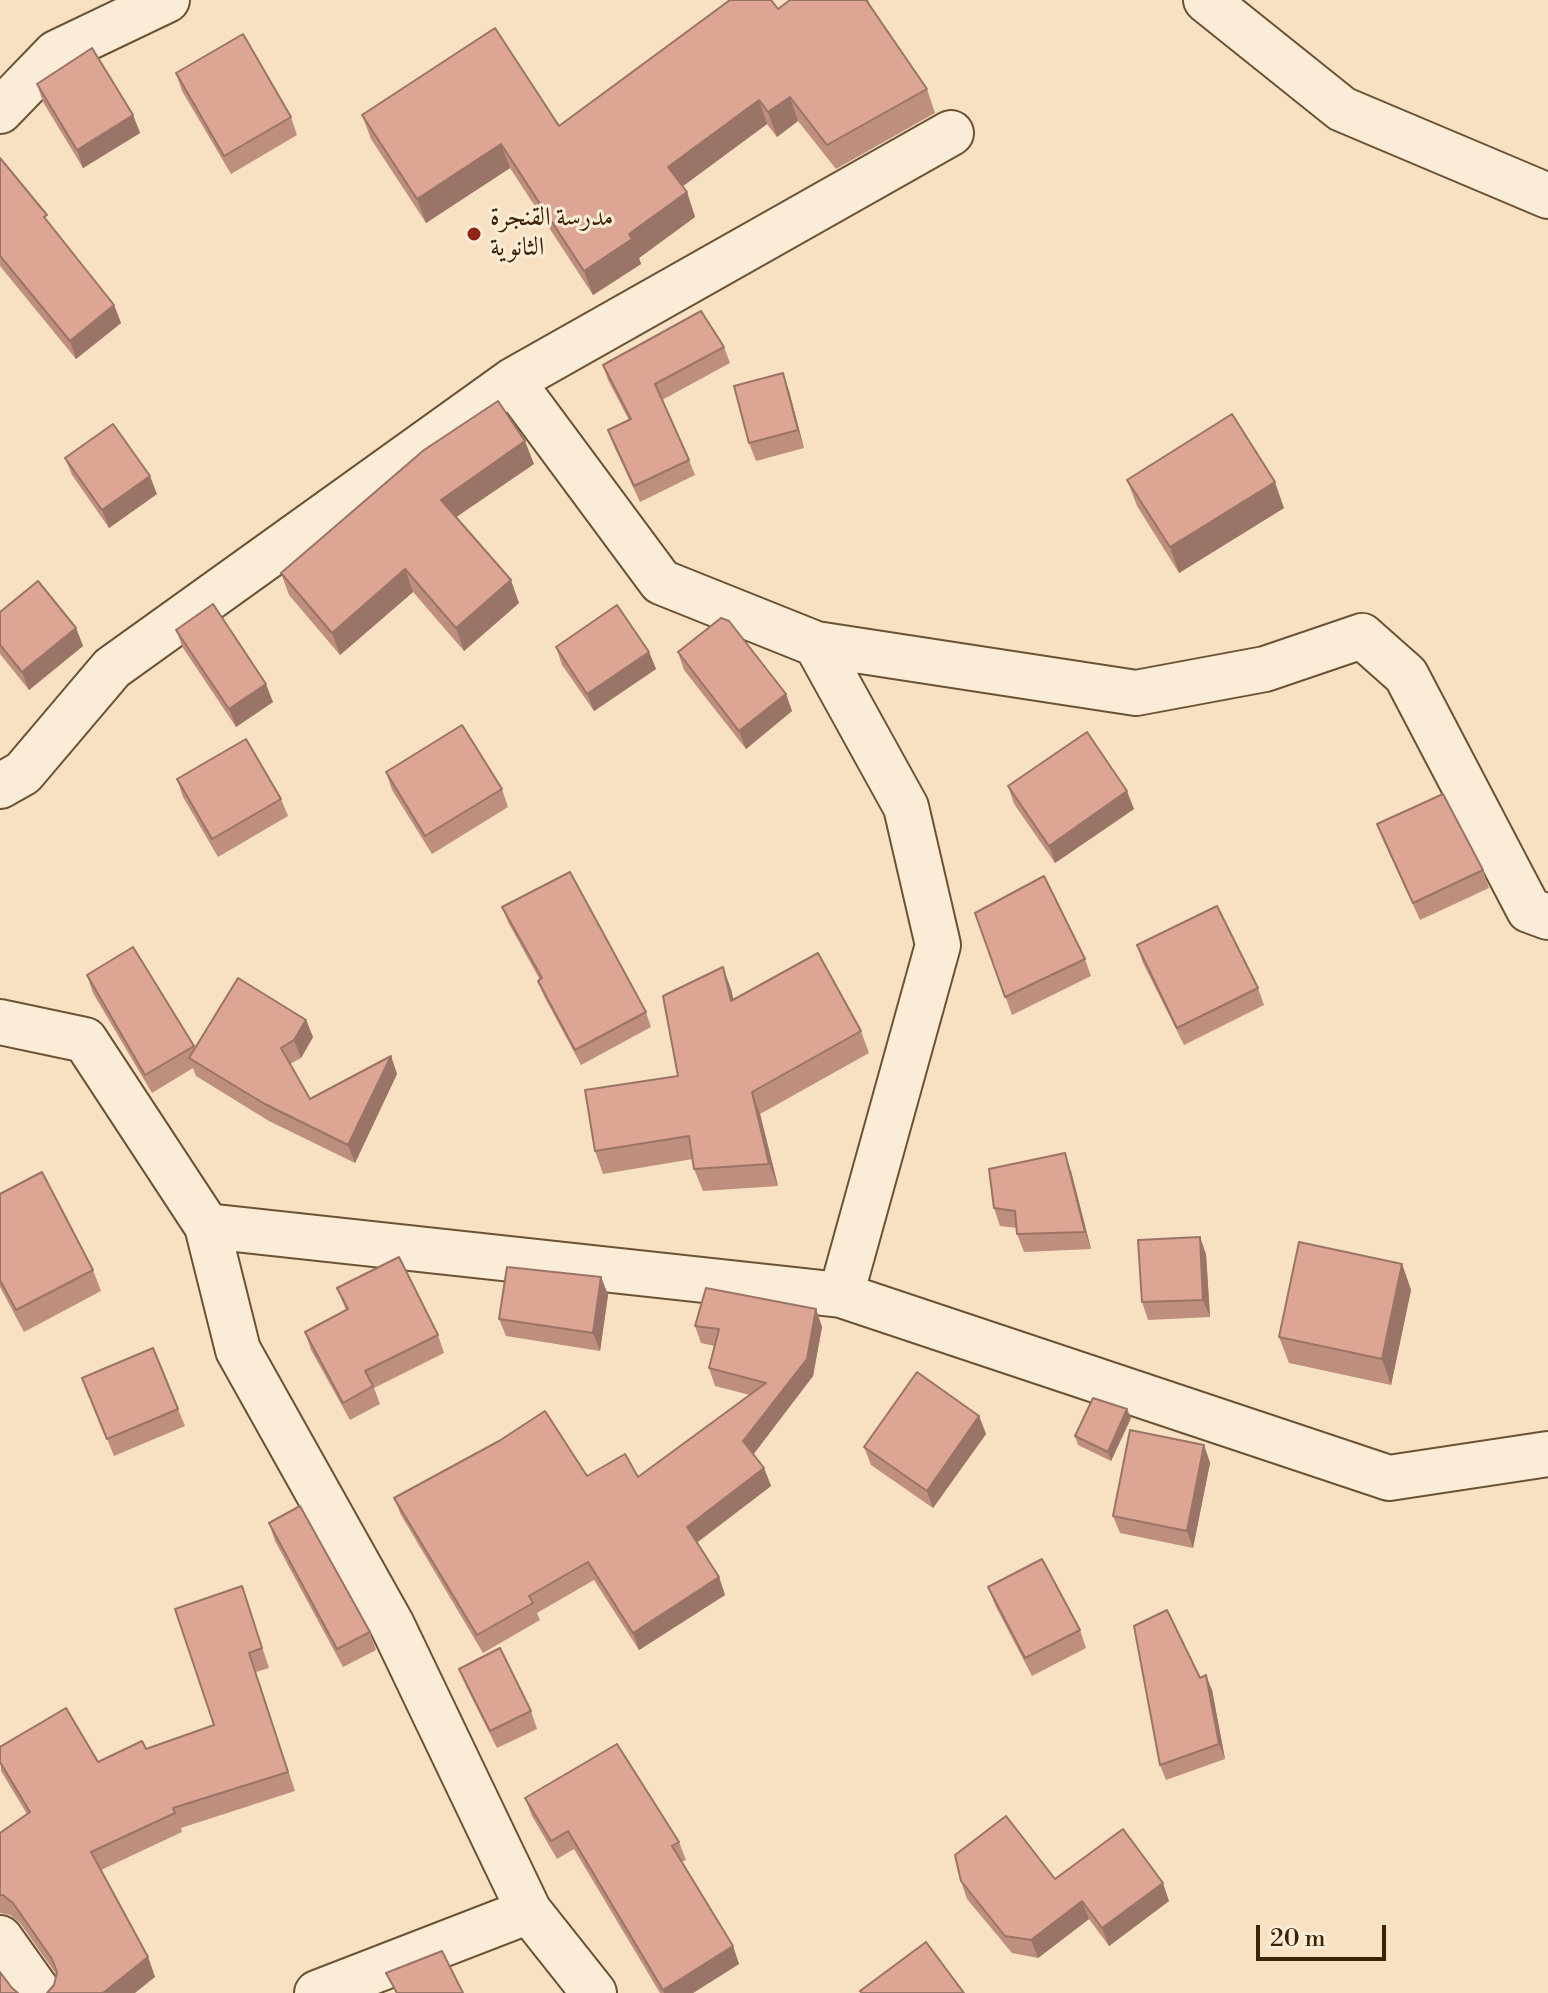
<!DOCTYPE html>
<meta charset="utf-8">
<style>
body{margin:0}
#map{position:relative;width:1548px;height:1993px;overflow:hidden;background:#f7e1c2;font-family:"Libre Bodoni",serif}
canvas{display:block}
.scale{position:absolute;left:1256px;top:1925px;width:130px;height:36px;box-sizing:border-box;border:4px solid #3d2304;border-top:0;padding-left:10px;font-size:24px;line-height:28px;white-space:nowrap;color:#3d2304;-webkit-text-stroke:6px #faecd7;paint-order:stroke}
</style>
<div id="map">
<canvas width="1548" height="1993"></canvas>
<div class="scale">20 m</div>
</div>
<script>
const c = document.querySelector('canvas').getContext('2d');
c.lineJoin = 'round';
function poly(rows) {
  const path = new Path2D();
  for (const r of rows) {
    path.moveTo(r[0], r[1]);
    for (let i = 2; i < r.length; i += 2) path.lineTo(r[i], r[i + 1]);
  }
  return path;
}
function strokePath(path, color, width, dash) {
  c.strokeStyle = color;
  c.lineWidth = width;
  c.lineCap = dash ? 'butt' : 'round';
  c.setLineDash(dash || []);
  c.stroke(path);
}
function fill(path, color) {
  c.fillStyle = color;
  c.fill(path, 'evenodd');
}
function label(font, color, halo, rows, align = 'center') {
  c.font = font + ' "Libre Bodoni",Amiri,serif';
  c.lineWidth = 6;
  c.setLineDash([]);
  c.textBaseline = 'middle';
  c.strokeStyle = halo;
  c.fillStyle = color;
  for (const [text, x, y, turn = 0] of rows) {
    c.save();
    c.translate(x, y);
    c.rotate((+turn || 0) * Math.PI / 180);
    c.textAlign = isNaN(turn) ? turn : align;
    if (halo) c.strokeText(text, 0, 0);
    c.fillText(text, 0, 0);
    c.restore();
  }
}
const minor = poly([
 [1206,0,1342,109,1548,196],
 [0,111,56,53,167,0],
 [512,381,951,133],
 [816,644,1136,693,1265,669,1362,636,1406,675,1529,910,1548,917],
 [0,786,23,773,112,668,512,381,661,582,816,644,906,807,938,945,841,1295],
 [0,1022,85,1040,207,1226,841,1295,1389,1478,1548,1454],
 [207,1226,238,1350,392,1625,529,1911,594,1993],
 [0,1938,39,1993],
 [317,1993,529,1911]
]);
strokePath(minor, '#6c5234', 48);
strokePath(minor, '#faecd7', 44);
fill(poly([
 [790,0,868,0,871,7,927,89,935,113,836,169,798,121,777,137,767,124,682,187,687,192,695,217,639,258,641,264,593,295,510,168,426,223,371,139,362,115,559,126,778,9],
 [176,73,291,117,297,135,231,174,182,91],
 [37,84,133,115,140,133,83,168,43,102],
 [0,158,50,224,114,305,121,323,76,359,0,266],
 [724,347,730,363,662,400,689,460,695,475,640,502,614,446,608,430,629,420,608,380,603,365],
 [789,391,804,448,756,461,749,443],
 [65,458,157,494,109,528,72,475],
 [534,464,456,517,519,603,464,651,413,592,340,655,289,595,281,573],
 [1127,480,1284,508,1179,573,1137,506],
 [0,612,76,628,83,646,29,690,0,654],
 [176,630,273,702,236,727,183,648],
 [556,647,649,652,656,669,594,711,562,665],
 [678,652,786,694,792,711,746,749,684,670],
 [386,772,502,789,508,807,432,854,392,790],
 [177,779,281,799,288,816,218,857,183,797],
 [1008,786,1134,809,1055,863,1014,804],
 [1377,824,1483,870,1489,888,1420,920,1384,842],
 [502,907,646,1012,651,1027,581,1065,544,996,538,981,540,980,508,922],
 [975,913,1085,959,1091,976,1012,1015],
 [1137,945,1258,988,1264,1005,1184,1045,1143,963],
 [87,975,194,1046,195,1049,306,1020,313,1037,301,1058,290,1064,310,1099,391,1056,397,1074,355,1163,269,1121,196,1076,193,1068,152,1093,93,993],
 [731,989,733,999,861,1031,869,1053,760,1114,778,1186,703,1191,694,1169,693,1159,603,1174,595,1151,678,1076],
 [1071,1171,1091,1249,1024,1252,1017,1234,1017,1228,1000,1226,994,1208],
 [0,1194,93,1270,101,1291,24,1332,0,1287],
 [1206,1254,1210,1317,1148,1320,1142,1302],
 [1402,1264,1411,1290,1391,1385,1289,1363,1279,1337],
 [601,1277,608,1295,600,1351,506,1336,499,1319],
 [337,1288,438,1335,444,1353,374,1388,380,1404,350,1420,311,1350,305,1332,346,1310],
 [816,1309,822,1327,813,1376,753,1454,764,1468,771,1486,697,1543,719,1577,725,1595,639,1650,594,1580,537,1613,540,1620,483,1653,401,1515,394,1498,587,1476,638,1477,750,1395,715,1386,709,1368,715,1346,701,1343,695,1326],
 [82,1378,178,1409,185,1426,114,1456],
 [979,1416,986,1434,933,1508,871,1465,864,1447],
 [1131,1418,1111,1461,1078,1445,1075,1436],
 [1204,1445,1210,1463,1193,1548,1120,1533,1113,1516],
 [269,1523,370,1632,376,1650,343,1667,275,1541],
 [242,1586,269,1668,256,1672,295,1791,181,1828,182,1832,101,1870,148,1957,155,1977,54,1985,56,1974,20,1923,10,1915,0,1913,0,1833,27,1814,1,1771,0,1747,98,1762,146,1749,214,1725],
 [988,1587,1080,1630,1086,1648,1032,1676,995,1605],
 [459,1669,531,1711,537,1729,497,1748,466,1686],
 [1200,1678,1212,1690,1225,1759,1166,1780,1160,1765],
 [525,1798,679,1842,686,1860,681,1862,733,1946,739,1964,693,1993,660,1993,574,1849,557,1859,532,1816],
 [1055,1879,1169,1901,1109,1946,1089,1919,1038,1958,1012,1953,967,1899,961,1881]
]), '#be8e7f');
fill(poly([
 [790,97,798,121,777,137,768,112],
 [759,100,767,124,676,191,668,167],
 [133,115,140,133,83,168,77,150],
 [501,144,510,168,426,223,417,199],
 [687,192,695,217,639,258,641,264,593,295,584,271,629,234],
 [114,305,121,323,76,359,70,341],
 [783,373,789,391,804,448,798,430],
 [525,441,534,464,449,522,441,500],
 [150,476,157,494,109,528,102,510],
 [1275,482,1284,508,1179,573,1170,547],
 [405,569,413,592,340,655,332,633],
 [511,580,519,603,464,651,456,628],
 [76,628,83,646,29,690,22,672],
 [649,652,656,669,594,711,587,694],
 [266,684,273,702,236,727,229,709],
 [786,694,792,711,746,749,739,731],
 [1127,791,1134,809,1055,863,1049,846],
 [723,967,731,989,739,1023,731,1001],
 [306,1020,313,1037,301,1058,294,1040],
 [391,1056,397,1074,355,1163,348,1145],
 [752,1092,760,1114,778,1186,769,1164],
 [1065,1153,1071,1171,1091,1249,1085,1232],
 [1200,1237,1206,1254,1210,1317,1203,1300],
 [1402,1264,1411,1290,1391,1385,1382,1359],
 [601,1277,608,1295,600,1351,593,1333],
 [816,1309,822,1327,813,1376,750,1459,743,1441],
 [1127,1409,1131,1418,1111,1461,1108,1452],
 [979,1416,986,1434,933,1508,927,1491],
 [1204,1445,1210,1463,1193,1548,1187,1531],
 [764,1468,771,1486,693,1545,687,1527],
 [719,1577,725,1595,639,1650,633,1633],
 [1206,1675,1212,1690,1225,1759,1219,1744],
 [1163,1883,1169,1901,1109,1946,1102,1928],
 [1082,1901,1089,1919,1038,1958,1031,1940],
 [733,1946,739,1964,693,1993,664,1993,663,1990],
 [148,1957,155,1977,135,1993,103,1993]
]), '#9b7468');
const building = poly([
 [730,0,771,0,778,9,790,0,866,0,927,89,827,145,790,97,768,112,759,100,668,167,687,192,629,234,632,239,584,271,501,144,417,199,362,115,495,28,559,126,730,0],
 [243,34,291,117,224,156,176,73,243,34],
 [92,48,133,115,77,150,37,84,92,48],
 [0,158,47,215,44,217,114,305,70,341,0,256,0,158],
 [701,311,724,347,655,384,689,460,634,486,608,430,631,419,603,365,701,311],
 [783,373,798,430,749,443,734,386,783,373],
 [498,401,525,441,441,500,511,580,456,628,405,569,332,633,281,573,424,450,498,401],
 [1232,414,1275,482,1170,547,1127,480,1232,414],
 [113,424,150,476,102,510,65,458,113,424],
 [38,581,76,628,22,672,0,645,0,612,38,581],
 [213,604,266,684,229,709,176,630,213,604],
 [617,605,649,652,587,694,556,647,617,605],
 [721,618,729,621,786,694,739,731,678,652,721,618],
 [462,725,502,789,425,836,386,772,462,725],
 [1087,732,1127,791,1049,846,1008,786,1087,732],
 [246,739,281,799,212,839,177,779,246,739],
 [1443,794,1483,870,1413,903,1377,824,1443,794],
 [570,872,646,1012,575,1050,538,981,542,978,502,907,570,872],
 [1044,876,1085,959,1005,997,975,913,1044,876],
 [1217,906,1258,988,1177,1028,1137,945,1217,906],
 [133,947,194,1046,145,1075,87,975,133,947],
 [818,953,861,1031,752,1092,769,1164,694,1169,689,1136,595,1151,585,1090,678,1076,663,996,723,967,731,1001,818,953],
 [238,978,306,1020,294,1040,281,1048,310,1099,391,1056,348,1145,263,1103,189,1058,238,978],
 [1065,1153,1085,1232,1017,1234,1015,1211,994,1208,989,1169,1065,1153],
 [42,1172,93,1270,16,1310,0,1280,0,1194,42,1172],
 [1200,1237,1203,1300,1142,1302,1138,1240,1200,1237],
 [1299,1242,1402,1264,1382,1359,1279,1337,1299,1242],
 [399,1257,438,1335,365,1371,373,1386,343,1403,305,1332,348,1309,337,1288,399,1257],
 [507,1267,601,1277,593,1333,499,1319,507,1267],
 [706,1288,816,1309,807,1359,743,1441,764,1468,687,1527,719,1577,633,1633,588,1562,529,1596,533,1603,477,1635,394,1498,499,1441,545,1411,587,1476,625,1454,638,1477,766,1383,709,1368,719,1329,695,1326,706,1288],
 [153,1348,178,1409,107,1439,82,1378,153,1348],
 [917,1372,979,1416,927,1491,864,1447,917,1372],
 [1093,1398,1127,1409,1108,1452,1075,1436,1093,1398],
 [1130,1430,1204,1445,1187,1531,1113,1516,1130,1430],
 [300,1506,370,1632,337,1649,269,1523,300,1506],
 [1042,1559,1080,1630,1025,1658,988,1587,1042,1559],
 [242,1586,262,1648,249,1653,288,1772,173,1808,175,1813,91,1852,148,1957,103,1993,47,1993,54,1985,57,1972,52,1959,13,1903,3,1895,0,1895,0,1833,30,1812,0,1762,0,1747,66,1708,98,1762,142,1741,146,1749,214,1725,175,1609,242,1586],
 [1167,1610,1200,1678,1206,1675,1219,1744,1160,1765,1134,1626,1167,1610],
 [500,1648,531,1711,490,1731,459,1669,500,1648],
 [617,1744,679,1842,672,1846,733,1946,663,1990,568,1831,551,1841,525,1798,617,1744],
 [1006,1816,1055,1879,1123,1829,1163,1883,1102,1928,1082,1901,1031,1940,1005,1936,961,1881,955,1855,1006,1816],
 [926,1942,964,1993,862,1993,860,1991,926,1942],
 [442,1951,463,1993,397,1993,386,1973,442,1951],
 [0,1972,12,1988,18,1993,0,1993,0,1972]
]);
fill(building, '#dda594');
strokePath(building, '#9b7468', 2);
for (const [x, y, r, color] of [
 [474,234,8,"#8f2418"]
]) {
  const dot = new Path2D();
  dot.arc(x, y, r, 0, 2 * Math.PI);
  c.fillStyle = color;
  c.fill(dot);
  strokePath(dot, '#faecd7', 3);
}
label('26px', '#3d2304', '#faecd7', [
 ["مدرسة القنجرة",490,219],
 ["الثانوية",490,249]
], 'left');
</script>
